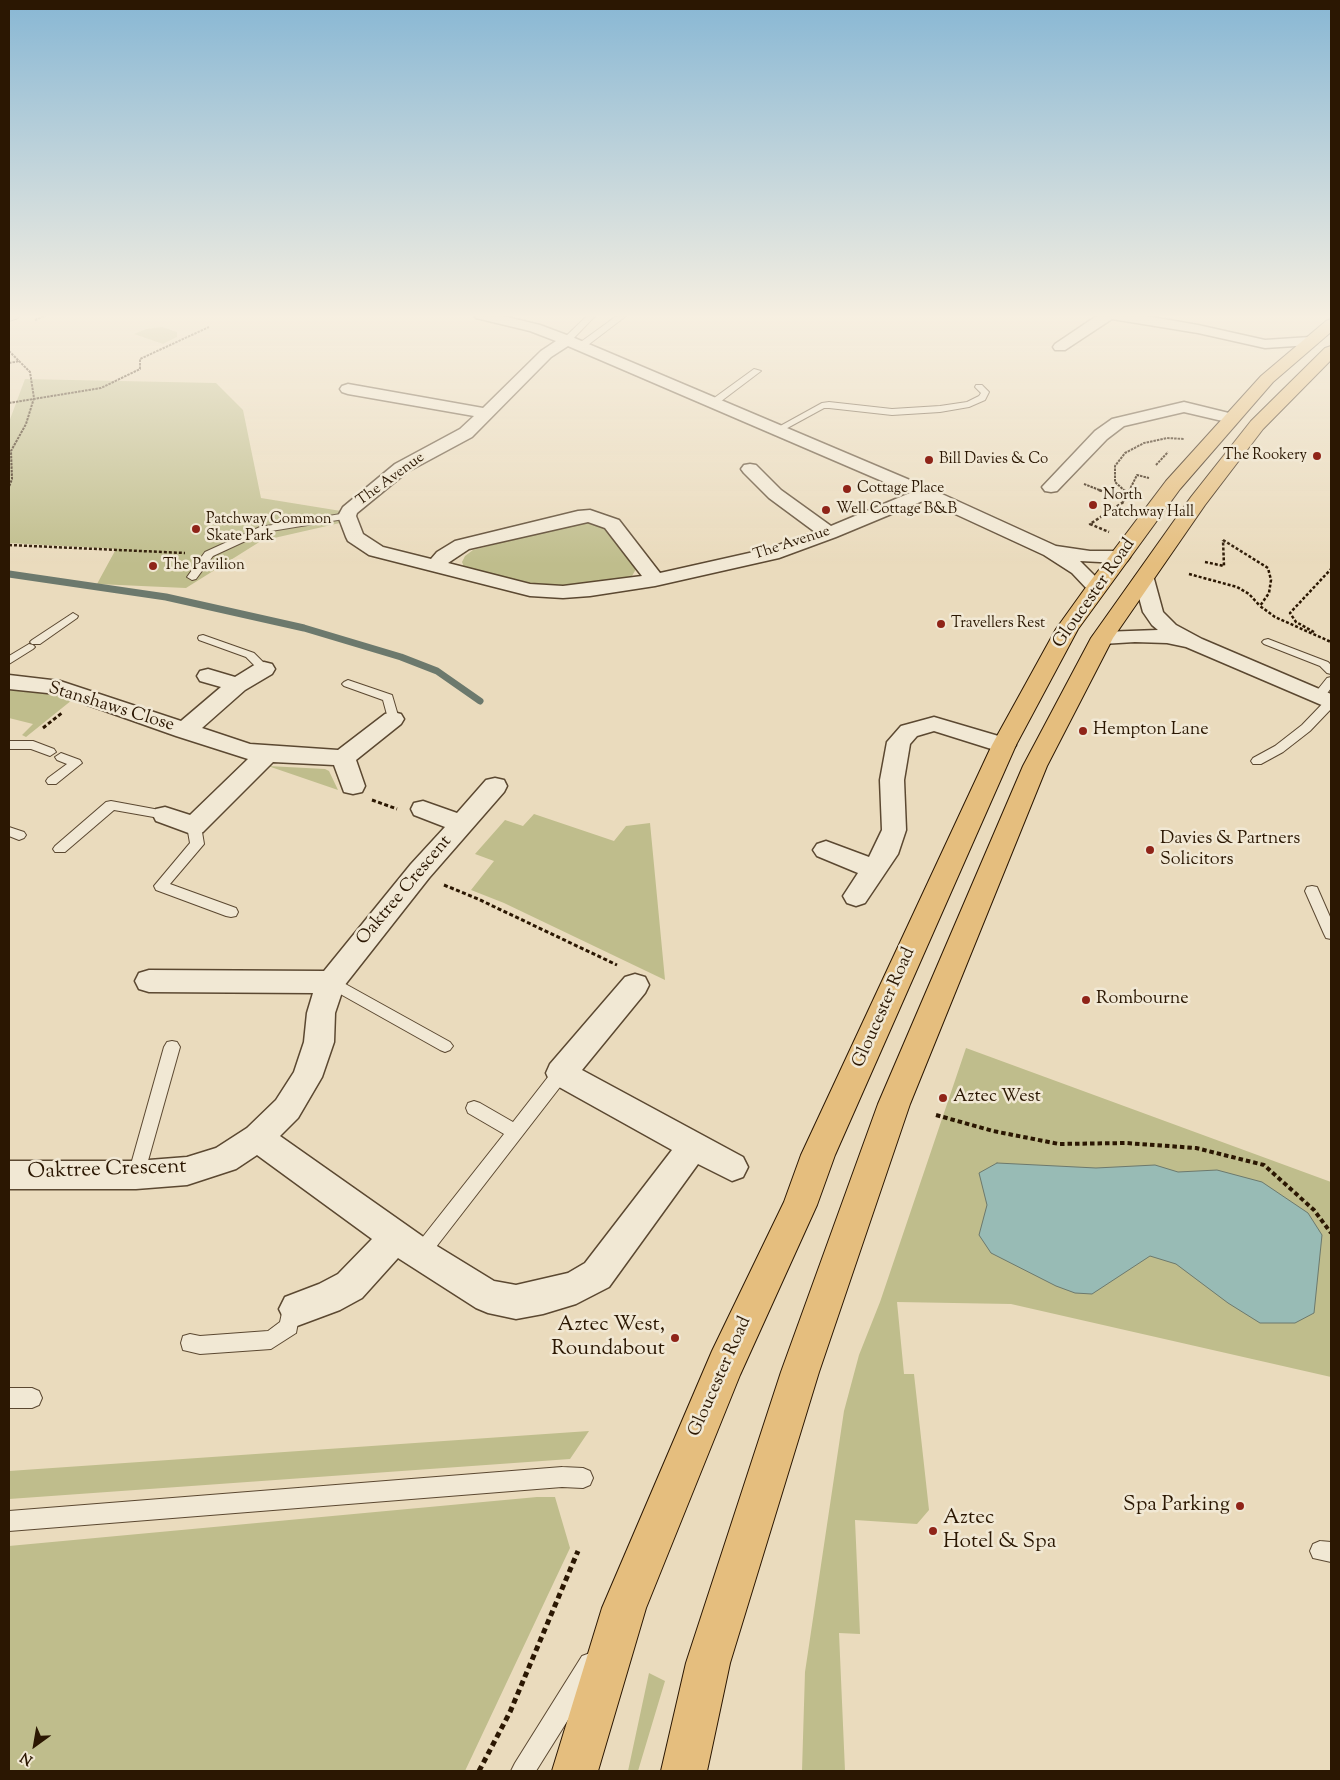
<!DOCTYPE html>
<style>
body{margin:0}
#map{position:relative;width:1340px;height:1780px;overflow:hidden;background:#eadbbd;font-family:"Sorts Mill Goudy",serif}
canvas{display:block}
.frame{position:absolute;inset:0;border:10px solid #2b1702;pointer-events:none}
.north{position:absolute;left:10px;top:1720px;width:50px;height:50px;-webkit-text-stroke:4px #f1e8d4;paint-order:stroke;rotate:212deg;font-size:14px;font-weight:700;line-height:20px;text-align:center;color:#2b1702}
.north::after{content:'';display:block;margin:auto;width:18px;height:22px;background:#2b1702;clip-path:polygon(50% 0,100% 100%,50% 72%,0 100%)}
</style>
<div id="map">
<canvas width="1340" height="1780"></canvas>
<div class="frame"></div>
<div class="north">N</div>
</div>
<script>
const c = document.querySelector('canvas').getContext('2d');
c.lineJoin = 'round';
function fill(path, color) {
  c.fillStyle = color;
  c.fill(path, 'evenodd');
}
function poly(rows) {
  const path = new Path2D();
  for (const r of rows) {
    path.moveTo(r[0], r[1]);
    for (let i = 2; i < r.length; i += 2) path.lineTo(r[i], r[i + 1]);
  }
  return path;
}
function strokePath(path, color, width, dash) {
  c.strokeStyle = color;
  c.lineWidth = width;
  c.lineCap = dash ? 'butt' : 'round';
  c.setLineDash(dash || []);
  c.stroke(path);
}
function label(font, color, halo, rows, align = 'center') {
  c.font = font + ' "Sorts Mill Goudy",serif';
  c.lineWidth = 5;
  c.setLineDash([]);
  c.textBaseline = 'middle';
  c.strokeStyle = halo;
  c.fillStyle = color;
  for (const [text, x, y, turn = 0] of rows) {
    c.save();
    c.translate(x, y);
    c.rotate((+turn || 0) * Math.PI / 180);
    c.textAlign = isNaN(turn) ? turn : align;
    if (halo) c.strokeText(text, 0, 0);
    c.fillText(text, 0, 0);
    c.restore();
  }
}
fill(poly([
 [162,327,177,332,177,337,163,344,134,334,146,329],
 [25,379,216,383,243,410,261,498,341,511,340,523,261,541,186,588,97,584,116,549,9,543,9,422],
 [581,522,589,522,607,527,636,569,632,576,627,579,561,587,531,585,464,567,462,562,465,556,473,550],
 [9,690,50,693,72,700,26,737,22,735,33,724,9,718],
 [268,766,325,769,329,771,338,790],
 [534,814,614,841,626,826,650,823,665,980,504,903,471,890,494,861,475,854,505,820,523,826],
 [966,1048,1331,1182,1331,1377,1011,1304,897,1302,904,1374,914,1374,929,1510,917,1524,855,1520,860,1634,839,1633,845,1771,802,1771,805,1672,844,1411,859,1355,880,1302],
 [589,1431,570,1459,9,1499,9,1471],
 [537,1497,555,1497,570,1548,465,1771,9,1771,9,1546],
 [649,1673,665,1681,638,1771,628,1771]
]), '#bfbd8c');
const water = poly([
 [997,1163,1096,1168,1155,1165,1178,1172,1217,1170,1262,1182,1308,1213,1322,1235,1314,1313,1295,1323,1260,1323,1228,1303,1176,1264,1150,1256,1092,1294,1075,1293,1056,1286,991,1253,979,1235,987,1205,979,1173,997,1163]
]);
fill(water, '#98bbb5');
strokePath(water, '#6c796d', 1);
strokePath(poly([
 [9,574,166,597,304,628,401,657,437,671,480,701]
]), '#6c796d', 7);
const service = poly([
 [588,315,596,315,570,342,564,342,564,338,588,315],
 [618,315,626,316,584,348,578,348,578,344,618,315],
 [754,369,761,371,716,405,710,405,710,401,754,369],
 [976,385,982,385,989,392,985,400,969,407,940,412,892,415,829,408,824,408,780,432,773,430,822,403,829,402,892,409,940,406,967,402,979,396,981,393,975,387,976,385],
 [347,513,352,516,350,518,265,532,213,556,196,579,192,580,187,577,205,552,260,527,347,513],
 [73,613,78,616,77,618,40,644,32,644,30,642,32,640,73,613],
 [203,635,254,653,270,669,268,671,260,671,246,657,199,640,198,638,199,636,203,635],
 [1268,639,1328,662,1331,665,1331,674,1327,673,1320,666,1264,644,1262,642,1264,640,1268,639],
 [29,644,33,645,35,647,33,649,9,664,9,656,29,644],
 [1331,677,1331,688,1323,699,1315,699,1313,696,1315,693,1327,678,1331,677],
 [348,680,392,695,399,719,397,722,389,722,383,700,344,686,342,684,344,682,348,680],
 [1331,698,1331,709,1310,731,1283,752,1261,764,1253,764,1251,761,1253,758,1275,746,1302,725,1327,699,1331,698],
 [9,741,33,741,54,749,56,752,50,756,31,749,9,749,9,741],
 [61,753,80,760,82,763,56,784,48,784,46,781,48,778,67,764,57,760,55,757,61,753],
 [111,801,165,811,170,812,171,815,170,818,165,819,114,810,65,852,55,852,53,849,55,846,106,802,111,801],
 [194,821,199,823,201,826,204,844,170,884,236,908,238,912,236,916,231,917,226,916,156,890,154,886,190,843,187,826,189,823,194,821],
 [9,827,24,832,26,835,24,838,19,840,9,836,9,827],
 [1312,886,1317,887,1331,919,1331,939,1326,938,1324,934,1305,891,1307,887,1312,886],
 [331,976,450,1042,453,1046,450,1050,445,1052,440,1050,326,986,324,982,326,978,331,976],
 [172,1041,177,1042,180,1047,144,1175,142,1180,136,1183,130,1180,128,1175,164,1047,167,1042,172,1041],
 [561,1066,567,1068,569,1073,567,1078,426,1260,420,1262,414,1260,411,1254,414,1248,504,1134,468,1113,466,1108,468,1103,474,1101,480,1103,513,1122,555,1068,561,1066],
 [296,1300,302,1303,305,1309,302,1315,299,1317,296,1333,271,1349,200,1354,183,1350,181,1343,183,1336,190,1334,200,1336,268,1331,280,1322,284,1304,296,1300],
 [9,1388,32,1388,39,1391,42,1398,39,1405,32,1408,9,1408,9,1388],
 [562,1467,583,1468,590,1471,593,1478,590,1485,583,1488,562,1487,9,1531,9,1511,562,1467],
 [1320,1541,1331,1542,1331,1562,1313,1558,1310,1551,1313,1544,1320,1541],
 [590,1653,598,1656,601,1664,598,1672,536,1771,511,1771,515,1763,582,1656,590,1653]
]);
const minor = poly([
 [474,315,499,315,540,325,572,337,931,489,1056,546,1090,551,1120,551,1127,553,1130,557,1127,561,1120,563,1080,561,1106,587,1103,591,1096,593,1089,591,1072,573,1044,555,925,500,836,537,779,558,655,586,590,596,563,598,530,596,369,555,348,541,346,537,338,516,343,507,395,464,460,429,474,416,348,394,342,392,340,389,342,386,348,384,483,408,541,351,556,341,530,331,476,318,474,315],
 [568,346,910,493,831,526,781,490,756,465,750,464,744,465,741,469,744,473,769,498,815,532,767,549,660,573,619,520,590,510,578,511,455,541,437,552,431,559,383,547,363,534,356,516,357,513,407,472,472,437,551,357,568,346],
 [588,522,605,528,642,576,563,586,530,584,448,563,469,549,588,522],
 [1098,315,1140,315,1198,325,1265,340,1310,337,1315,338,1317,341,1315,344,1310,345,1265,348,1198,333,1112,319,1065,350,1055,350,1053,347,1055,344,1098,315],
 [1184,402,1237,415,1239,418,1237,421,1231,423,1184,412,1124,426,1107,439,1057,491,1051,492,1045,491,1042,487,1095,431,1112,419,1184,402],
 [1144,573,1151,575,1154,579,1163,612,1176,625,1202,639,1331,694,1331,709,1186,647,1167,643,1135,642,1102,644,1095,642,1092,638,1095,634,1102,632,1158,630,1152,625,1143,612,1134,579,1137,575,1144,573],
 [264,662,272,664,275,669,272,674,245,690,202,728,250,744,338,750,385,714,393,712,401,714,404,719,401,724,356,760,365,786,362,792,353,794,344,792,334,765,273,762,203,832,194,835,156,821,153,815,156,809,165,807,190,815,248,759,176,736,57,694,9,689,9,675,60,681,181,721,221,687,200,681,197,676,200,671,208,669,235,677,256,664,264,662],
 [934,717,1012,740,1016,745,1012,750,1004,753,934,731,917,736,910,744,904,780,906,830,898,854,865,903,856,906,847,903,843,896,858,873,817,856,813,850,817,844,826,841,869,857,882,830,880,780,887,742,901,726,934,717],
 [495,778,504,780,507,786,504,792,429,878,344,986,335,1013,334,1042,322,1077,298,1118,280,1136,432,1243,494,1281,516,1285,568,1273,585,1263,672,1150,550,1082,546,1073,550,1064,625,977,635,974,645,977,649,985,645,993,582,1070,743,1157,748,1167,743,1177,732,1181,698,1164,609,1287,576,1304,543,1314,516,1319,488,1313,476,1308,398,1258,362,1298,340,1310,297,1326,285,1321,279,1309,285,1297,319,1284,338,1274,372,1239,257,1155,236,1169,187,1185,136,1189,9,1189,9,1161,136,1161,187,1157,216,1148,247,1128,276,1100,294,1072,304,1042,307,1013,313,993,149,992,139,989,135,981,139,973,149,970,324,971,411,864,445,827,414,815,411,809,414,803,423,801,457,813,486,780,495,778]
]);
const tertiary = poly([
 [9,315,20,315,18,318,9,321,9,315]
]);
const primary = poly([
 [1331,319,1331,332,1273,382,1180,489,1078,629,1016,745,835,1155,817,1205,740,1375,646,1608,598,1771,552,1771,602,1608,712,1351,784,1202,801,1155,992,745,1056,629,1089,583,1166,481,1261,376,1326,321,1331,319],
 [1331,346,1331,360,1263,429,1205,505,1113,638,1047,766,910,1104,819,1372,730,1663,707,1771,661,1771,686,1663,781,1372,878,1104,1023,766,1091,638,1191,497,1251,421,1325,348,1331,346]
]);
strokePath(service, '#5b4831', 2);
strokePath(minor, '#5b4831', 3);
strokePath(tertiary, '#5b4831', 2);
strokePath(primary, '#2b1702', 2);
strokePath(poly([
 [35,320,46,315],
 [9,351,30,372,34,398,26,424,11,451,12,479,9,487],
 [9,363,20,361],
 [9,403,101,388,140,369,140,359,209,327],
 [1156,465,1168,452],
 [1084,484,1102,491],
 [1125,491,1115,482,1115,466,1125,453,1144,443,1167,438,1184,439],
 [1129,491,1137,475,1149,478]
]), '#2b1702', 2, [2.5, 1]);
strokePath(poly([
 [1099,490,1125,501,1090,524,1109,532],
 [1124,490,1128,494,1130,490],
 [1223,540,1268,568,1271,580,1269,593,1260,606,1275,617,1331,642],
 [9,545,185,553],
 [1205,562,1224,566,1223,540],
 [1189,574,1237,587,1249,594,1260,606],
 [1314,632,1296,622,1290,613,1331,569]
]), '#2b1702', 2.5, [3, 2]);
strokePath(poly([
 [43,728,63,712],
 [372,800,397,809],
 [444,885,478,899,617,965]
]), '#2b1702', 3, [4, 2.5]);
strokePath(poly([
 [936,1115,993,1131,1059,1144,1126,1143,1196,1148,1264,1165,1314,1210,1331,1233]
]), '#2b1702', 4, [4.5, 3]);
strokePath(poly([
 [479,1771,510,1712,578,1551]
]), '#2b1702', 5, [5.5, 4]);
fill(service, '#f1e8d4');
fill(minor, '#f1e8d4');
fill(tertiary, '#f1e8d4');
fill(primary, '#e5be7e');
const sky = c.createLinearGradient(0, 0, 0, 564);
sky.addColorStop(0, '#88b7d4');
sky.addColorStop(0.56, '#f6efe1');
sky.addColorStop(1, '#f6efe100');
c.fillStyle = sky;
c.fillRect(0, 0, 1340, 564);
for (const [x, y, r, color] of [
 [1317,456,5,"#8f2418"],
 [929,460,5,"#8f2418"],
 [847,489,5,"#8f2418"],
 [1093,505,5,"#8f2418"],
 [826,510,5,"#8f2418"],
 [196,529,5,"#8f2418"],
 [153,566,5,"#8f2418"],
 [941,624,5,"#8f2418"],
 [1083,731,5,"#8f2418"],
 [1150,850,5,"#8f2418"],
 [1086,1000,5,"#8f2418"],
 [943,1098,5,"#8f2418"],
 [675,1338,5,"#8f2418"],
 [1240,1506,5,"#8f2418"],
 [933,1531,5,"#8f2418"]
]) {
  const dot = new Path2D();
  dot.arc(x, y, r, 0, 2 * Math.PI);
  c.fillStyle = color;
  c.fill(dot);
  strokePath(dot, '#f1e8d4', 2);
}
label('15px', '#2b1702', '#f1e8d4', [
 ["The Rookery",1307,456,"right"],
 ["Bill Davies & Co",939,460],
 ["Cottage Place",857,489],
 ["North",1103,496],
 ["Patchway Hall",1103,513],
 ["Well Cottage B&B",836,510],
 ["Patchway Common",206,520],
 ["Skate Park",206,537],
 ["The Pavilion",163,566],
 ["Travellers Rest",951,624]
], 'left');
label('15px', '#2b1702', '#f1e8d4', [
 ["The Avenue",391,480,-36],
 ["The Avenue",792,544,-18]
]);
label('18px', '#2b1702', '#f1e8d4', [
 ["Gloucester Road",1095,594,-55],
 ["Stanshaws Close",111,708,17],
 ["Oaktree Crescent",405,891,-50],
 ["Gloucester Road",885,1008,-66],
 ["Gloucester Road",721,1377,-66]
]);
label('18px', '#2b1702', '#f1e8d4', [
 ["Hempton Lane",1093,731],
 ["Davies & Partners",1160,840],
 ["Solicitors",1160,861],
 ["Rombourne",1096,1000],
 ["Aztec West",953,1098]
], 'left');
label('21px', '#2b1702', '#f1e8d4', [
 ["Oaktree Crescent",107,1171,-2]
]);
label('21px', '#2b1702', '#f1e8d4', [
 ["Aztec West,",665,1326],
 ["Roundabout",665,1350],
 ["Spa Parking",1230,1506],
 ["Aztec",943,1519,"left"],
 ["Hotel & Spa",943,1543,"left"]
], 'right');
</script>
